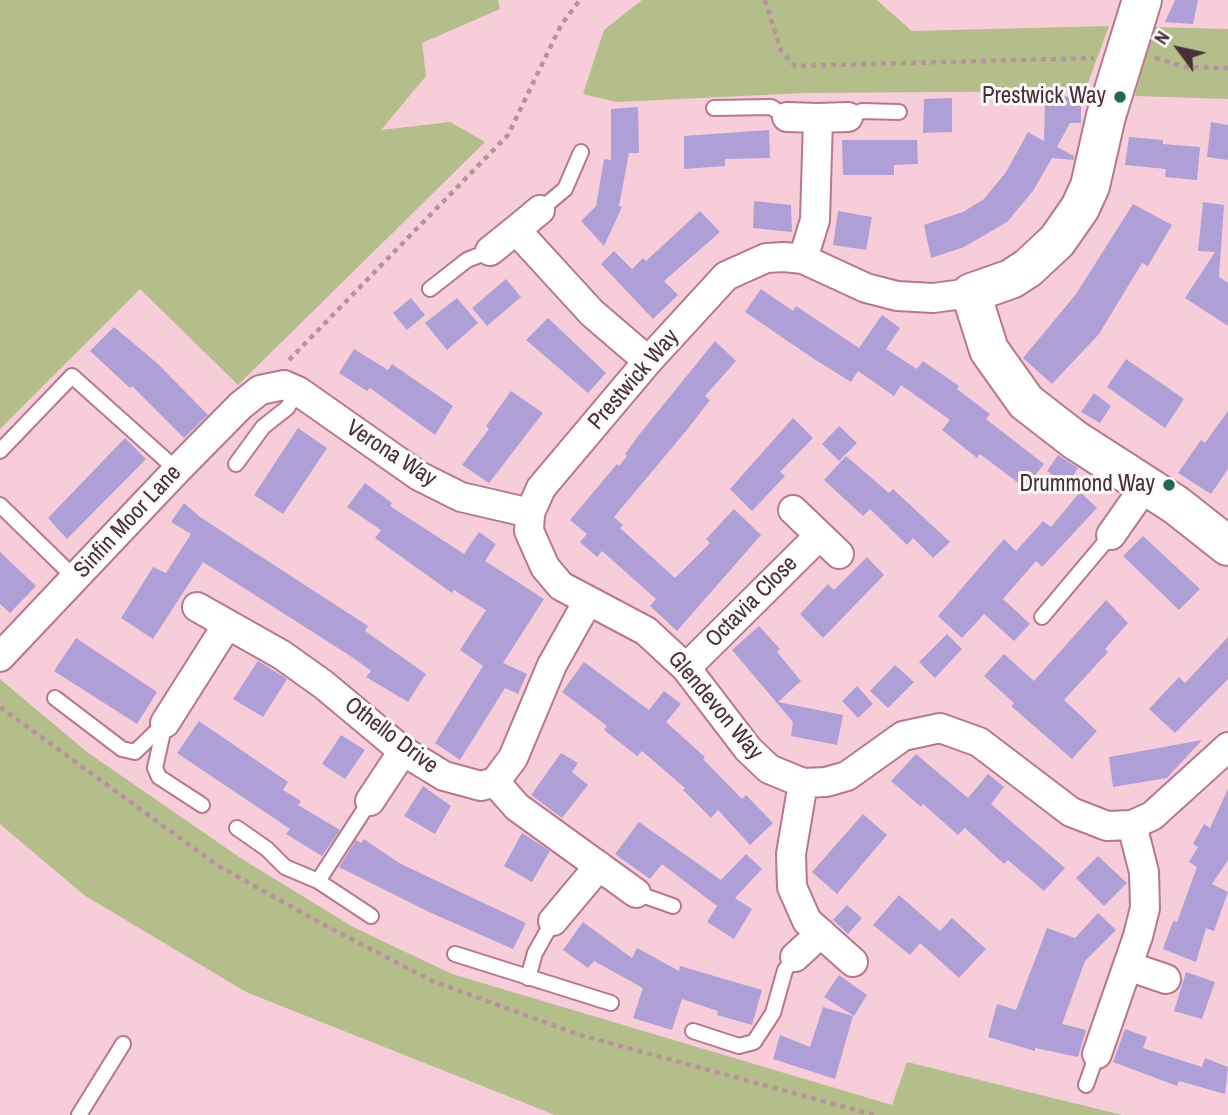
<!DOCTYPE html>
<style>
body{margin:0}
#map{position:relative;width:1228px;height:1115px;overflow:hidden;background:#f8cdda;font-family:"Archivo Narrow",sans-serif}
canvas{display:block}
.north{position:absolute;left:1144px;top:14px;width:70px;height:70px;-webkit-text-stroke:5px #fbfbfb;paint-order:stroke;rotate:303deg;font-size:19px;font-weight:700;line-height:28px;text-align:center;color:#4b2f38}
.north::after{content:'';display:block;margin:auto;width:24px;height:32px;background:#4b2f38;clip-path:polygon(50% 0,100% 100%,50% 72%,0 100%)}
</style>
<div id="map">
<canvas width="1228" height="1115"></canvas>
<div class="north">N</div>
</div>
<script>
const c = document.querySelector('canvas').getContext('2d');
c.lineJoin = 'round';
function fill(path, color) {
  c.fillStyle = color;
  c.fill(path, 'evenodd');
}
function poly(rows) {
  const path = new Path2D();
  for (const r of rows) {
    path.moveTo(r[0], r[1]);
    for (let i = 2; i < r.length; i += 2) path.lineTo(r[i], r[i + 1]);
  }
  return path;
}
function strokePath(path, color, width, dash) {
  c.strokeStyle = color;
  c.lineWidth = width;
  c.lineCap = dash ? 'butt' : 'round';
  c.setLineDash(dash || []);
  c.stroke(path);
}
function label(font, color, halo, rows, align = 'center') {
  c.font = font + ' "Archivo Narrow",sans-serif';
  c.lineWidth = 6;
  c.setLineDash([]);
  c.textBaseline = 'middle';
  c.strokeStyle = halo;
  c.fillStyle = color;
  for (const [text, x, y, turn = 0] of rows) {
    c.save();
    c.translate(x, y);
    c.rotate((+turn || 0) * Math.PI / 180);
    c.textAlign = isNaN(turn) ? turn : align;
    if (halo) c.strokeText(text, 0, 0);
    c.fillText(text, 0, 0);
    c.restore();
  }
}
fill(poly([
 [0,0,498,0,500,9,422,43,426,76,381,130,450,122,485,142,238,385,140,289,0,429],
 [642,0,877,0,912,31,1109,26,1085,91,806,93,617,102,583,94,604,30],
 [1153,27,1228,29,1228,99,1135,96],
 [0,679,87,752,242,859,353,927,452,974,892,1105,907,1062,1122,1115,555,1115,246,992,84,895,0,824]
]), '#b3be8a');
fill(poly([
 [1175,0,1198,0,1193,24,1165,22],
 [1045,96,1081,97,1081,123,1070,123,1057,147,1074,156,1074,160,1052,158,1033,191,1007,222,964,247,931,258,924,225,963,212,984,199,1006,172,1028,132,1044,141],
 [952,98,952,132,923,133,924,99],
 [638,107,639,153,629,153,619,206,622,207,604,246,581,221,596,206,604,159,611,160,611,109],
 [1211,122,1228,125,1228,160,1207,157],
 [769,130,770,158,725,159,725,166,684,169,684,136],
 [1129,137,1163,140,1163,144,1200,147,1197,180,1165,177,1166,169,1125,165],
 [842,140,917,140,918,164,894,165,894,175,843,175],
 [754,201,791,205,792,232,753,228],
 [1203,202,1224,205,1219,277,1228,283,1228,326,1185,298,1215,252,1198,251],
 [1133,204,1172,225,1148,266,1142,263,1099,334,1052,384,1023,358,1076,294],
 [700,211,720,232,664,281,678,295,653,319,601,264,614,251,632,269,643,258,646,261],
 [838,211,872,217,866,250,833,245],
 [506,279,521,297,487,326,472,308],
 [761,289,793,311,796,306,859,348,882,315,900,328,886,349,917,369,923,361,959,386,957,389,990,414,986,419,1044,464,1025,488,980,454,977,458,942,430,950,420,901,385,894,396,858,371,851,382,814,359,745,312],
 [411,298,425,315,407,330,393,313],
 [457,298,478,323,447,350,425,323],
 [548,318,606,373,588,393,526,340],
 [114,327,157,363,208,415,184,438,132,386,130,388,90,351],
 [715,341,736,361,705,396,710,400,686,431,614,517,623,525,620,528,675,578,710,543,706,539,734,509,761,535,677,631,650,606,656,599,602,551,597,557,580,542,587,534,570,520,617,464,619,466,627,456,625,454,638,436],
 [354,349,388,370,392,364,453,406,435,435,370,388,367,391,339,373],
 [1126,359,1184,399,1165,428,1107,387],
 [511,391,543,413,489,483,462,465,489,429,486,426],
 [1094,393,1111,406,1100,423,1081,412],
 [1228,411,1228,469,1211,494,1178,473,1201,440,1205,443],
 [793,418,813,438,780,472,785,476,752,511,730,489],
 [839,426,857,443,839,461,822,444],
 [298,428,327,448,283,514,254,495],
 [125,438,146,459,67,539,48,518],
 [1058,455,1078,468,1067,485,1047,471],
 [846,456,889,493,893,489,950,542,933,558,913,538,907,545,870,509,863,516,824,480],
 [365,483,392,503,390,506,464,554,479,532,496,544,485,561,544,599,503,663,527,674,518,694,505,688,460,760,435,743,483,666,460,650,486,610,454,590,452,593,375,538,381,530,347,507],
 [1080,492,1097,508,1042,567,1036,561,1003,599,1030,624,1014,641,984,614,962,638,938,616,1004,539,1016,551,1043,521,1051,527],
 [184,503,200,517,368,626,365,631,426,674,408,702,366,677,371,671,355,659,203,562,153,639,121,618,153,567,166,573,191,534,171,522],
 [1143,536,1200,589,1179,610,1123,556],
 [0,552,36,586,10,613,0,604],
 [867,557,884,575,823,638,800,614,828,584,834,590],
 [1106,600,1128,623,1105,649,1108,652,1064,700,1097,731,1072,759,1011,706,1014,703,984,676,1004,654,1034,681],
 [759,626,780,649,777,652,801,681,778,702,843,715,837,745,791,736,793,722,732,650],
 [947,634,962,649,935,678,919,662],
 [1228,637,1228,679,1175,733,1149,709,1179,677,1185,683],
 [76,638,157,692,137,724,54,671],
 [258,661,287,679,263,717,233,699],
 [584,662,649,710,664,691,681,704,666,722,705,757,703,759,742,799,746,795,773,823,750,845,718,810,711,818,683,790,685,788,642,751,637,756,604,730,607,726,562,692],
 [895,665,914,682,888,708,870,691],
 [857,686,873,704,858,718,842,701],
 [199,721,288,782,283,790,301,801,298,805,340,830,322,856,286,834,290,829,177,753],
 [341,735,365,750,345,779,322,764],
 [1202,740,1167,778,1113,787,1109,757],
 [561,753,578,763,572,772,588,785,562,818,531,795],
 [916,754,968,798,988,774,1004,787,991,804,1065,868,1044,891,1008,860,1004,864,965,828,958,835,923,804,921,807,891,781],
 [423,786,451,806,435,834,404,816],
 [1228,789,1228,860,1212,884,1228,892,1214,931,1206,928,1196,962,1163,949,1173,921,1177,922,1197,867,1189,862,1198,847,1193,844,1204,824,1210,828],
 [863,814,887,835,837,894,812,872],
 [639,822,721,880,746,854,762,869,735,898,752,909,734,939,707,922,717,906,662,864,650,879,615,854],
 [522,833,550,851,532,882,504,866],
 [364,839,399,863,526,923,513,949,429,912,339,867,356,840,361,843],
 [1098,856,1127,883,1104,906,1076,878],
 [899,895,940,931,952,918,986,949,959,978,920,943,910,955,873,925],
 [847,905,862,918,848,934,833,920],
 [1098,913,1116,930,1085,961,1062,1024,1086,1030,1078,1057,1035,1048,1035,1051,988,1037,997,1004,1016,1010,1047,928,1075,938],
 [583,922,632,958,637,948,679,971,680,966,762,990,752,1025,717,1015,718,1011,682,999,672,1030,633,1018,643,988,594,961,588,968,563,950],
 [1186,972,1215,982,1202,1019,1174,1011],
 [839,975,867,995,854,1016,824,997],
 [823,1007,853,1016,835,1079,773,1059,780,1035,810,1047],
 [1125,1029,1147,1037,1143,1048,1202,1067,1205,1058,1228,1067,1225,1094,1179,1081,1177,1086,1113,1062]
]), '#af9fd7');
const lane = poly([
 [714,108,771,107,787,117],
 [848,117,862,111,899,112],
 [540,210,565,189,581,152],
 [430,289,467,260,490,251],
 [0,451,72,376,177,470],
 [236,464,263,427,287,408,298,391],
 [0,505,75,578],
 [1042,617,1111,535],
 [55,698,122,749,135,752,165,723],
 [165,723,155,768,159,777,202,805],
 [237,828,267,849,285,867,318,881,371,916],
 [318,881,370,801],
 [636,893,673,906],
 [455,954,611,1003],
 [528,978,535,953,553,921],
 [693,1031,739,1046,754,1042,773,1013,785,970,795,957],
 [1086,1085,1097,1054],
 [79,1115,123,1044]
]);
const street = poly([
 [787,117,818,118,815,220,803,259],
 [818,118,848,117],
 [516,230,540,210],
 [490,251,516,230,592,313,648,361],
 [971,293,933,298,897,296,866,288,803,259,784,257,766,258,726,276,648,361,541,488,530,513,529,531,545,567,561,586,646,631,686,668,748,749,769,769,803,783,826,782,847,776,903,736,940,728,979,742,1071,812,1107,826,1132,825,1152,816,1228,747],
 [793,510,839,554],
 [1111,535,1146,485],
 [197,607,282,655,324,685,403,751,444,776,481,786,495,782,513,758,552,665,588,601],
 [0,657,177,470,240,406,260,390,284,385,298,391,419,476,461,497,530,513],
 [686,668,819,536],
 [165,723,227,625],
 [495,782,517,807,636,893],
 [803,783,791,854,792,887,807,921,853,962],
 [370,801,403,751],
 [553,921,599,866],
 [795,957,821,933],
 [1128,966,1166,979],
 [1097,1054,1138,936,1145,908,1144,872,1132,825]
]);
const secondary = poly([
 [1142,0,1106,116,1090,186,1080,208,1057,241,1028,268,1011,279,971,293,989,350,1026,402,1075,440,1176,505,1228,546]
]);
strokePath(lane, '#b7778d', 18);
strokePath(street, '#b7778d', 32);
strokePath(secondary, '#b7778d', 42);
strokePath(poly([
 [765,0,781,51,795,66,1094,58],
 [1155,58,1185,67,1228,68],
 [289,360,508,135,561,25,580,0],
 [0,707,217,865,317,921,432,981,580,1035,874,1115]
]), '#b7919d', 4.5, [5, 5]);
strokePath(lane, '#fff', 14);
strokePath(street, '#fff', 28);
strokePath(secondary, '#fff', 38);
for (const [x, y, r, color] of [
 [1120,97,7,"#216659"],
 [1169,485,7,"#216659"]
]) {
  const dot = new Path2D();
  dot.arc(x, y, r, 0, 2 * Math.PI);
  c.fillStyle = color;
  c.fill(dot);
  strokePath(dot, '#fbfbfb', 2.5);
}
label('23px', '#4b2f38', '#fbfbfb', [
 ["Prestwick Way",1106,97],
 ["Drummond Way",1155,485]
], 'right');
label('23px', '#4b2f38', '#fbfbfb', [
 ["Prestwick Way",634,380,-49],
 ["Verona Way",391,454,33],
 ["Sinfin Moor Lane",128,522,-47],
 ["Octavia Close",752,602,-45],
 ["Glendevon Way",715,706,50],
 ["Othello Drive",391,736,37]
]);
</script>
